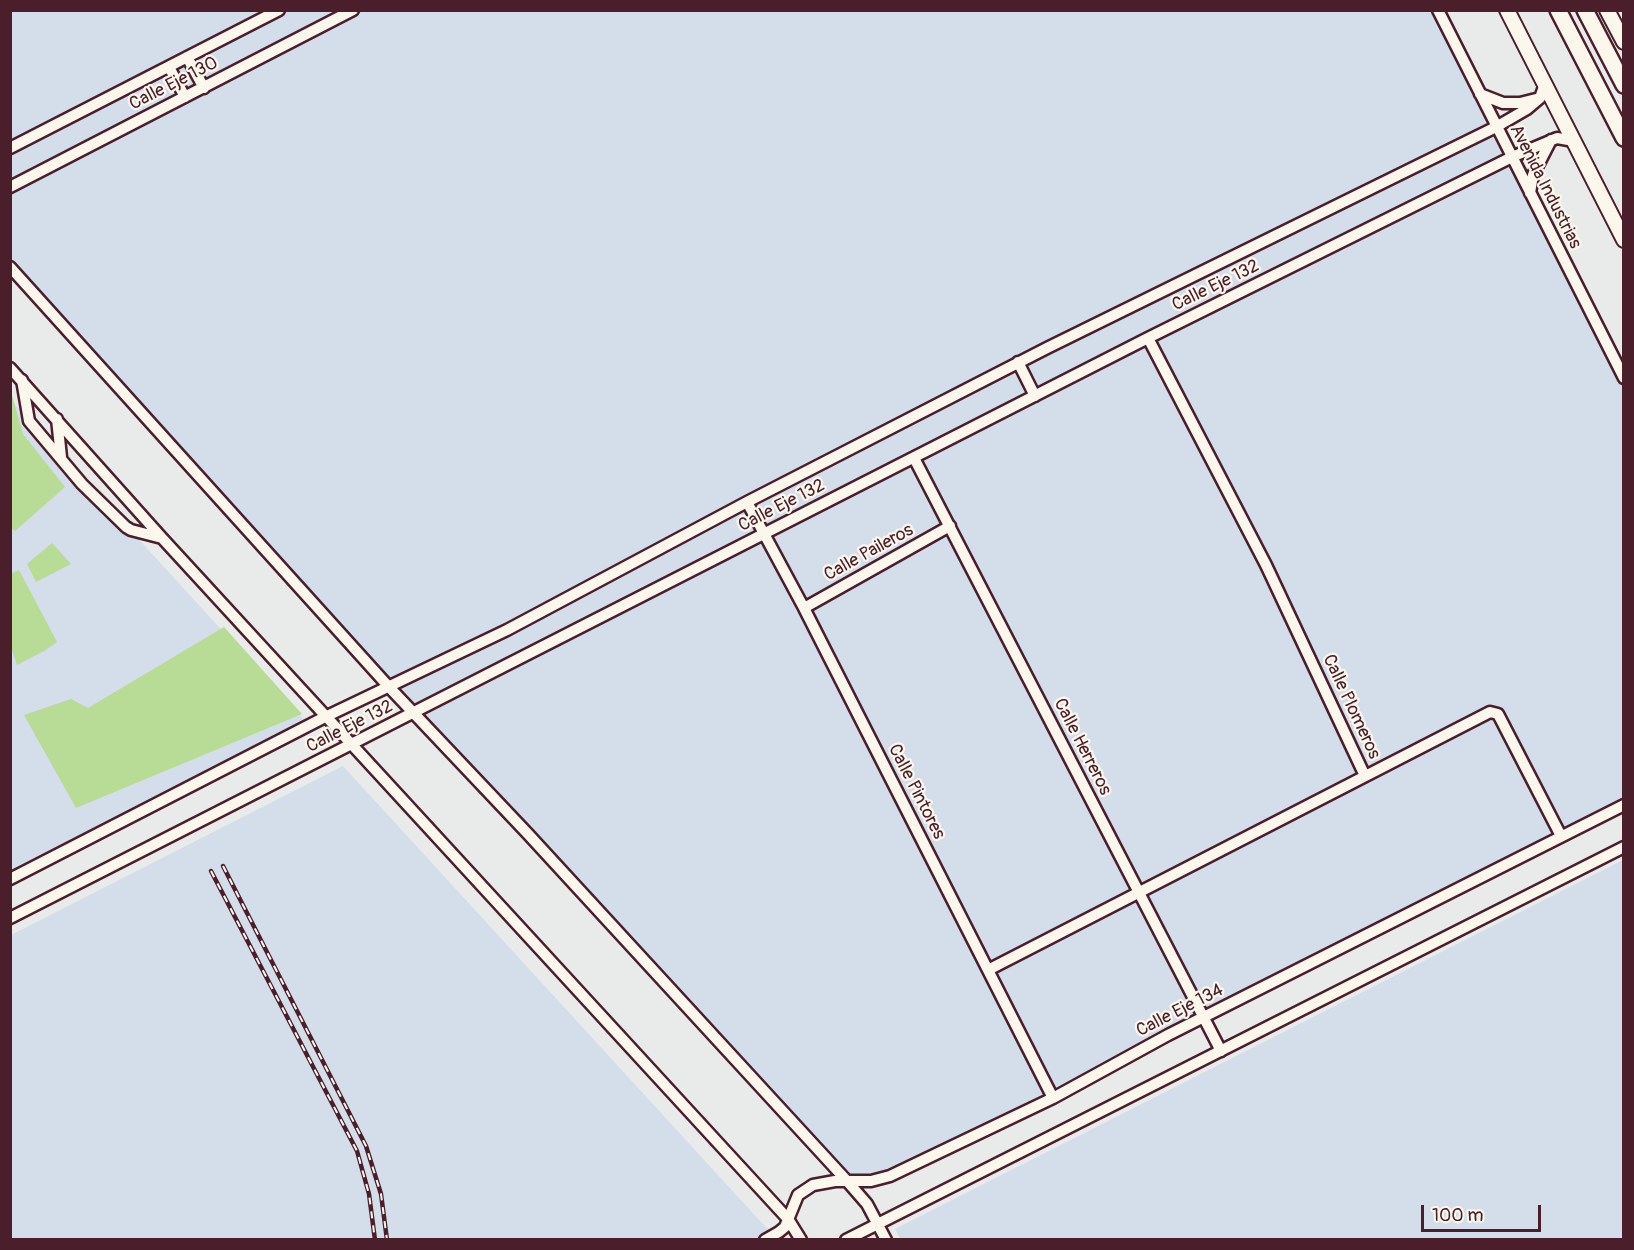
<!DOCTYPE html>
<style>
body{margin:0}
#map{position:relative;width:1634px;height:1250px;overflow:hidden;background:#e9ebeb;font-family:Pangolin,sans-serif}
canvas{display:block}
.frame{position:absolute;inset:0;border:12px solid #4a1f2b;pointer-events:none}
.scale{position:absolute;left:1421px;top:1205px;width:120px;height:27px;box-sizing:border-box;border:3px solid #4a1f2b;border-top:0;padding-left:8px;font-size:18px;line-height:21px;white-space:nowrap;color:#4a1f2b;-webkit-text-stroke:4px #fbf7ec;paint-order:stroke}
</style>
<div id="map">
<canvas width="1634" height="1250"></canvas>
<div class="frame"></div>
<div class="scale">100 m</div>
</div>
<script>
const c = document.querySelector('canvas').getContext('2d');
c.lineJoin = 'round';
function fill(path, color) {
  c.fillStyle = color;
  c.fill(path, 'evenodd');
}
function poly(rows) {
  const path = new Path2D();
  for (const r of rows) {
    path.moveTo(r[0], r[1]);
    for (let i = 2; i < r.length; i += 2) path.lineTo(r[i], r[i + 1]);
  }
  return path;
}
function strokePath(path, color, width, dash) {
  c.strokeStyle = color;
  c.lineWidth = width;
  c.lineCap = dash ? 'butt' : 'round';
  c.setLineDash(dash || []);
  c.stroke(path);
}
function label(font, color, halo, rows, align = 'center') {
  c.font = font + ' Pangolin,sans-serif';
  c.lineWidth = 4.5;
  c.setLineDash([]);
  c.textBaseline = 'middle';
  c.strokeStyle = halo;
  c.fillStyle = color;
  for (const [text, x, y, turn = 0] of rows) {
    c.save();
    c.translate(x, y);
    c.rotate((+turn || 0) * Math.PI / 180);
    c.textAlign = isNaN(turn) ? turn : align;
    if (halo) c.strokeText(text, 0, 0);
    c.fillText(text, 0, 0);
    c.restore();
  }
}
fill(poly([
 [11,11,1433,11,1485,110,1623,388,1623,805,890,1176,847,1181,11,272],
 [11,400,306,722,11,871],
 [343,766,772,1234,761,1240,11,1240,11,935],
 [1623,860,1623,1239,901,1240,895,1229]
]), '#d4ddea');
fill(poly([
 [10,388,23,434,65,487,15,531,10,527],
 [52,543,71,564,36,582,27,564],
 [19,570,57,642,44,651,17,665,11,647,10,574],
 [224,627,302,714,76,808,24,715,71,699,88,708]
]), '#b8db95');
const minor = poly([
 [1438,10,1624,378],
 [187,57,204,88],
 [169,67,185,97],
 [1480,94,1503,103,1520,103,1536,99],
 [10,148,279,10],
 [10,187,353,10],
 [1530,193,1533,175,1551,140],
 [10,267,389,687,528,834,847,1181,867,1204,886,1240],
 [1148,338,1266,565,1365,776],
 [1018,362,1035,396],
 [10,368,162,538,788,1219,801,1240],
 [22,380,29,421,82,484,126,527,131,530,162,538],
 [57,419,61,457],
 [914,458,1221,1051],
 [747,502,804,608,1053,1098],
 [804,608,950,526],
 [10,879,325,717,507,630,747,502,1047,348,1496,127,1527,109,1540,98,1545,84],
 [10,918,1148,338,1512,157,1557,138,1574,141],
 [988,970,1490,712,1498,714,1561,836],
 [765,1240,779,1232,785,1227,798,1195,813,1185,835,1181,871,1181,890,1176,1053,1098,1168,1035,1624,805],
 [846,1240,1624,847]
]);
const major = poly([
 [1507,10,1624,240],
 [1607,10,1624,42]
]);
const highway = poly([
 [1558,10,1624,138],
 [1585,10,1624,85]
]);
strokePath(minor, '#4a1f2b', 15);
strokePath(major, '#4a1f2b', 18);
strokePath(highway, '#4a1f2b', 20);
strokePath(minor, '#fbf7ec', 10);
strokePath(major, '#fbf7ec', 14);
strokePath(highway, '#fbf7ec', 15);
const rail = poly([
 [223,866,366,1146,381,1194,387,1240],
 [211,871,357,1151,369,1194,375,1240]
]);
strokePath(rail, '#4a1f2b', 4.5);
strokePath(rail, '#fbf7ec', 2, [7]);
label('18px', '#4a1f2b', '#fbf7ec', [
 ["Calle Eje 130",174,84,-27],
 ["Avenida Industrias",1545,187,63],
 ["Calle Eje 132",1216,286,-26],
 ["Calle Eje 132",782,506,-27],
 ["Calle Paileros",869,553,-29],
 ["Calle Plomeros",1351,707,65],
 ["Calle Eje 132",350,727,-27],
 ["Calle Herreros",1082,747,63],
 ["Calle Pintores",916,792,63],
 ["Calle Eje 134",1180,1011,-27]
]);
</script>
